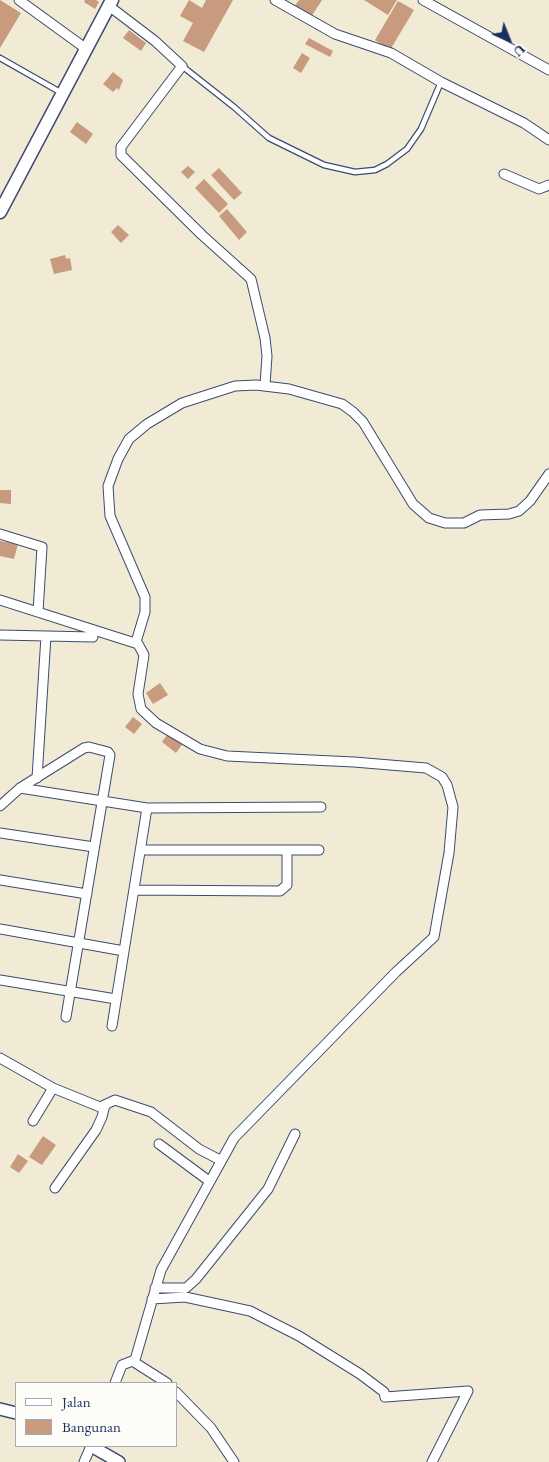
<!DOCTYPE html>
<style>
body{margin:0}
#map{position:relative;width:549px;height:1462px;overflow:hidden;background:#f1ebd5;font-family:"EB Garamond",serif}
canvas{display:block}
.legend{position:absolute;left:15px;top:1382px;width:162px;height:65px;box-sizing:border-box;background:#fdfcf7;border:1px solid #a3aaba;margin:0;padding:6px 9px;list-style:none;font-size:15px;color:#1b2f5e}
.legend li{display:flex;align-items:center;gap:10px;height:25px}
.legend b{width:25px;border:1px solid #a3aaba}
.north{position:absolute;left:484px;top:15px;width:50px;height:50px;-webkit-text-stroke:4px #fdfcf7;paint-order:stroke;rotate:136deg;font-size:14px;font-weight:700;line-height:20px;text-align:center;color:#1b2f5e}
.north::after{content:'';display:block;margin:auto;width:18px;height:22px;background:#1b2f5e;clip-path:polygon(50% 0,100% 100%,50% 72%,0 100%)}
</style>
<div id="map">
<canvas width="549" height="1462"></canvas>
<ul class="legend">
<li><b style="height:6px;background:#fff"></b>Jalan</li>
<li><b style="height:14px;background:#c89a7e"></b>Bangunan</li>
</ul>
<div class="north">U</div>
</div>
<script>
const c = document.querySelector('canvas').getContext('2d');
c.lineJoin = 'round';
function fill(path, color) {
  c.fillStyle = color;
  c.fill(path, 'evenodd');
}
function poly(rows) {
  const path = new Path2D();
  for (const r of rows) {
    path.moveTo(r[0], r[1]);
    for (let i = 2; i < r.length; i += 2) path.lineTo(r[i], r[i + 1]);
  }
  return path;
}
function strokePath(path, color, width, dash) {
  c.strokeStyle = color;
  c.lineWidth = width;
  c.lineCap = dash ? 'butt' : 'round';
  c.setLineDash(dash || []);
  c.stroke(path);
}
fill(poly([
 [0,0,21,13,0,48],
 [85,0,96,0,99,2,95,9,84,2],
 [189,0,202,8,206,0,233,0,204,52,183,41,193,23,180,16],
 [299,0,322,0,311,17,294,7],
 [364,0,397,0,388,15],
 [398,1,414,10,390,50,375,40],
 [129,30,146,43,141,51,123,38],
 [309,38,333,51,330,57,305,44],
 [302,53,310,58,301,73,293,68],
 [113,72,123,80,119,90,117,88,113,92,103,84],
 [77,122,93,134,86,144,70,132],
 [188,166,195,172,188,179,181,172],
 [219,168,242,193,234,200,211,175],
 [204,179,228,204,219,213,195,188],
 [227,209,247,232,239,240,219,216],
 [118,225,129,235,121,243,111,232],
 [65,255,66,259,70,258,72,270,54,274,50,259],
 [0,490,11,490,11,504,0,503],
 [0,541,18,544,14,559,0,556],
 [160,683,168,695,153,704,146,693],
 [133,717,142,724,134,734,125,727],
 [169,732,184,742,176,753,162,742],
 [43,1136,56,1145,42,1165,29,1157],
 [18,1154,28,1161,19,1173,10,1167]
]), '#c89a7e');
const service = poly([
 [0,58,60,92],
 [182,66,234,107,269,138,324,165,355,172,375,170,387,164,407,149,421,129,441,82]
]);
const minor = poly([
 [19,0,85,48],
 [275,0,335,34,391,53,441,82,524,123,549,140],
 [423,0,549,70],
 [109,6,155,41,182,66,121,147,121,155,202,235,251,279,265,338,267,356,265,385],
 [504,174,539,189,549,185],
 [0,534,42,547,38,612],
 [0,600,138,644,144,655,138,694,141,709,156,723,200,749,227,756,354,762,426,768,442,777,447,785,453,807,449,853,434,937,396,972,234,1138,161,1270,135,1360,122,1365,115,1383],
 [0,635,93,637],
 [136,642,145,612,145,597,110,516,108,486,118,459,129,439,147,424,182,403,235,386,256,385,289,389,342,404,353,412,363,422,413,504,429,518,445,523,464,523,480,515,509,514,519,511,530,501,549,474],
 [37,778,46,636],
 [20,788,147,808,112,1026],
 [0,806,20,788,84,748,89,747,108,752,110,755,66,1017],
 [147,808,321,807],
 [0,833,94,847],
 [141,850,319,850],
 [0,880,87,894],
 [134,890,280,891,287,885,287,850],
 [0,929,124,951],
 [0,980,116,999],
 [0,1058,53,1088,33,1121],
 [53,1088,100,1107,115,1100,151,1112,199,1149,220,1160],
 [159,1144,209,1181],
 [55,1188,96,1130,102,1117,105,1105],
 [155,1288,186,1288,196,1279,268,1189,295,1134],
 [152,1299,185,1297,250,1311,299,1336,360,1374,384,1392,385,1397,468,1391,432,1462],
 [134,1362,167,1383],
 [176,1392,211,1428,234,1462],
 [84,1462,91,1446]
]);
const tertiary = poly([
 [0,1409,16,1413],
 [91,1446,119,1462]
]);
const secondary = poly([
 [0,212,112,0]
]);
strokePath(service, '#3b4b70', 7);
strokePath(minor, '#3b4b70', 11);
strokePath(tertiary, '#3b4b70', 14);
strokePath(secondary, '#3b4b70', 15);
strokePath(service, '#fff', 4.5);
strokePath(minor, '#fff', 9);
strokePath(tertiary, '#fff', 11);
strokePath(secondary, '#fff', 12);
</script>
